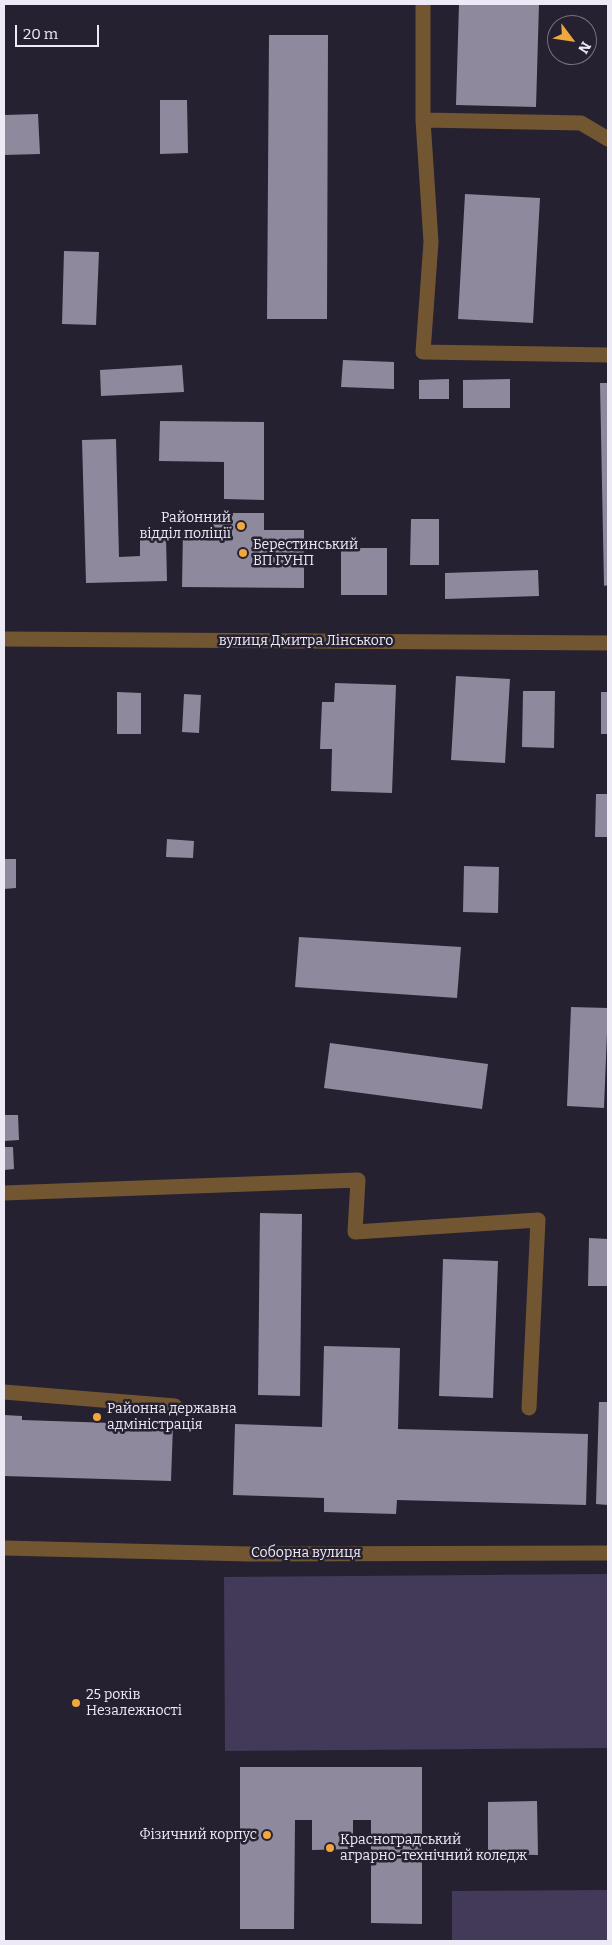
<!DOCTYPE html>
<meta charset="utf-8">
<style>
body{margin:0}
#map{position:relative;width:612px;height:1945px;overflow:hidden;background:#252131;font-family:Bitter,serif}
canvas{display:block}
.frame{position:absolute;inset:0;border:5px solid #edeaf5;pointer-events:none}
.north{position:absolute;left:547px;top:15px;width:50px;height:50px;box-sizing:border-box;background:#252131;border:1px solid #75717f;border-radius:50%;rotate:121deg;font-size:14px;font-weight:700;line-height:20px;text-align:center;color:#edeaf5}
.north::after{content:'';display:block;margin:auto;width:18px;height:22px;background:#efa73e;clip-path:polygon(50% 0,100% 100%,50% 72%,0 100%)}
.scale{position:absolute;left:15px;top:25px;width:84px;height:22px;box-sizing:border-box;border:2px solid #edeaf5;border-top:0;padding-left:6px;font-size:15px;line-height:18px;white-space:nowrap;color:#edeaf5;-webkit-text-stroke:4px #252131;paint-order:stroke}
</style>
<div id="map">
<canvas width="612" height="1945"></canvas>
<div class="frame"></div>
<div class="north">N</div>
<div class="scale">20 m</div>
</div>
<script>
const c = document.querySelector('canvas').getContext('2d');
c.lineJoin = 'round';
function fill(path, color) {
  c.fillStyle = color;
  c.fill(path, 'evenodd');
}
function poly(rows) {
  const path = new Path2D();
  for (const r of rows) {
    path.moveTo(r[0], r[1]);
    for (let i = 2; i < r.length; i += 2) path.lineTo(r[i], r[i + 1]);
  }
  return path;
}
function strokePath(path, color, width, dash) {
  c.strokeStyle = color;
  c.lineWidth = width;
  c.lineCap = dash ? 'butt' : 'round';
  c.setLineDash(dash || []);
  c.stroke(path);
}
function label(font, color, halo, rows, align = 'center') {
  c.font = font + ' Bitter,serif';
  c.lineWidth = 5;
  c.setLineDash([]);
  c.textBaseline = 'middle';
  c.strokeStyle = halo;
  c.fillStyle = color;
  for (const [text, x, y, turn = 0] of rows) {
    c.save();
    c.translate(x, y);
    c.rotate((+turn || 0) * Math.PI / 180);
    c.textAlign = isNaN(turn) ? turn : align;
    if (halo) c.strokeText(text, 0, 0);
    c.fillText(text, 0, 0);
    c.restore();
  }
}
fill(poly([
 [608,1574,608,1748,225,1751,224,1577],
 [608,1890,608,1941,452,1941,452,1891]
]), '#433a59');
fill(poly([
 [459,4,539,4,536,107,456,105],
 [269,35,328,35,327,319,267,319],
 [160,100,187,100,188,153,160,154],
 [38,114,40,154,4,155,4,115],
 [465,194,540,198,533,323,458,319],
 [64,251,99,252,96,325,62,324],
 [343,360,394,362,394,389,341,387],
 [182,365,184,392,101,396,100,370],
 [449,379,449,399,419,399,419,380],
 [510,379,510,408,463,408,463,380],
 [600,383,608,383,608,585,604,586],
 [160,421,264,422,264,500,224,499,224,462,159,461],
 [116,439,119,557,140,556,140,536,166,536,167,581,86,583,82,440],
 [213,513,264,513,264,530,304,530,304,588,182,587,183,529,213,529],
 [411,519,439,519,439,565,410,565],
 [341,548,387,548,387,595,341,595],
 [538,570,539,596,445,599,445,573],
 [456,676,510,679,505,763,451,760],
 [335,683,396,685,392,793,331,791,332,749,320,749,322,702,334,702],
 [523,691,555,691,554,748,522,747],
 [117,692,141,693,141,734,117,734],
 [601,692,608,692,608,734,601,734],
 [184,694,201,695,199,733,182,732],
 [596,794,608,794,608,837,595,837],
 [167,839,194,841,193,858,166,857],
 [4,859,16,859,16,888,4,889],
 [464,866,499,867,498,913,463,912],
 [299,937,461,947,457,998,295,987],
 [571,1007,608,1008,604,1108,567,1106],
 [330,1043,488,1064,482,1109,324,1088],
 [4,1115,18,1115,19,1140,4,1141],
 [4,1147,13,1147,14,1169,4,1170],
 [260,1213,302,1214,300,1396,258,1395],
 [589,1238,608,1239,608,1286,588,1286],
 [443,1259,498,1261,493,1398,439,1396],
 [324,1346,400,1348,398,1429,588,1434,586,1505,397,1500,396,1514,324,1512,324,1498,233,1495,235,1424,322,1427],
 [599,1402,608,1402,608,1505,596,1504],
 [4,1415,22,1416,22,1420,173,1425,171,1481,4,1476],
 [240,1767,422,1767,422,1924,371,1923,371,1820,353,1820,353,1849,312,1850,312,1820,295,1820,294,1929,240,1929],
 [537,1801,538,1855,488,1854,488,1802]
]), '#8e899c');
strokePath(poly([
 [423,4,423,120,581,123,608,139],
 [423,120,431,242,423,352,608,355],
 [4,639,608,643],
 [4,1193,358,1180,355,1232,538,1220,529,1408],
 [4,1392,175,1406],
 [4,1548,249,1554,608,1553]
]), '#725632', 15);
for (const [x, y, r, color] of [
 [241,526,5,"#efa73e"],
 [243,553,5,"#efa73e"],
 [97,1417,5,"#efa73e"],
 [76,1703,5,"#efa73e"],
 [267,1835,5,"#efa73e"],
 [330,1848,5,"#efa73e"]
]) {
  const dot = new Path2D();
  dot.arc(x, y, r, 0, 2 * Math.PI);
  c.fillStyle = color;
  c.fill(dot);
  strokePath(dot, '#252131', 2);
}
label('14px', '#edeaf5', '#252131', [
 ["Районний",231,518,"right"],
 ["відділ поліції",231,534,"right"],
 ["Берестинський",253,545],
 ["ВП ГУНП",253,561],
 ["Районна державна",107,1409],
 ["адміністрація",107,1425],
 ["25 років",86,1695],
 ["Незалежності",86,1711],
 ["Фізичний корпус",257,1835,"right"],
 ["Красноградський",340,1840],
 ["аграрно-технічний коледж",340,1856]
], 'left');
label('14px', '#edeaf5', '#252131', [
 ["вулиця Дмитра Лінського",306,641],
 ["Соборна вулиця",306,1553]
]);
</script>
